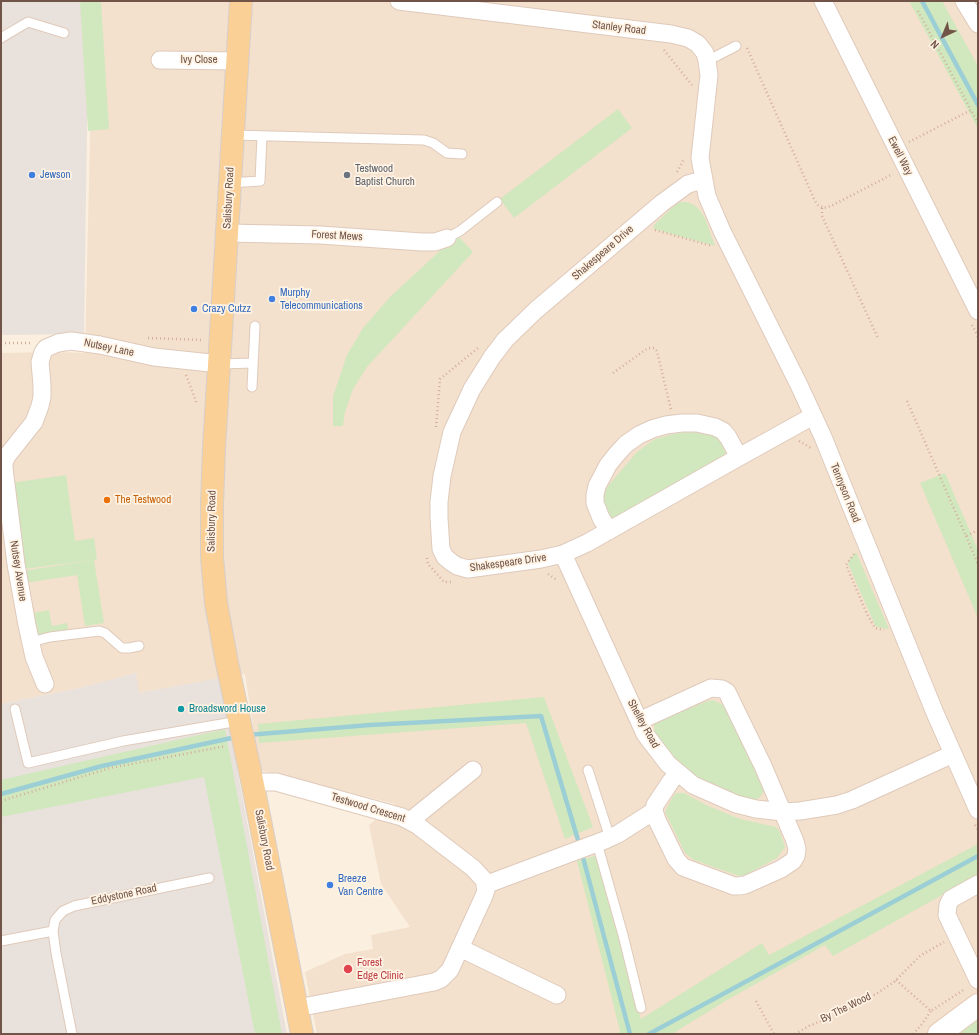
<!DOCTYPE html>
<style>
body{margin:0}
#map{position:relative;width:979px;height:1035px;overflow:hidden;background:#fbefdf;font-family:"Archivo Narrow",sans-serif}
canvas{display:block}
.frame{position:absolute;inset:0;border:2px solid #715447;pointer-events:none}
.north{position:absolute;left:923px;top:16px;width:40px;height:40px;-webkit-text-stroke:3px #fff3e4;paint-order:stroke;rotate:224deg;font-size:11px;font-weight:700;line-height:16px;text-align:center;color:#715447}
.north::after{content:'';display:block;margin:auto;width:14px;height:18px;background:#715447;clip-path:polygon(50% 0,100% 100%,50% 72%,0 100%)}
</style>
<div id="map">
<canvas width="979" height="1035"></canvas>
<div class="frame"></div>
<div class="north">N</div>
</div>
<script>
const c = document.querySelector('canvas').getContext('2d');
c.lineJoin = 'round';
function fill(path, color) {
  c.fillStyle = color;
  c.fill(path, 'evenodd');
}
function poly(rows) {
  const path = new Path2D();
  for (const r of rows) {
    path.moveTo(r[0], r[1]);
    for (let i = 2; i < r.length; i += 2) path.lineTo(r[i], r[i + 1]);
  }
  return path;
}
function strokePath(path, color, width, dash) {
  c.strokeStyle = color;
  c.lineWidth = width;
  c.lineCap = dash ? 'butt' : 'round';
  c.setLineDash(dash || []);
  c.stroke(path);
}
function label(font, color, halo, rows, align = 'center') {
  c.font = font + ' "Archivo Narrow",sans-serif';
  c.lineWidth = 3.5;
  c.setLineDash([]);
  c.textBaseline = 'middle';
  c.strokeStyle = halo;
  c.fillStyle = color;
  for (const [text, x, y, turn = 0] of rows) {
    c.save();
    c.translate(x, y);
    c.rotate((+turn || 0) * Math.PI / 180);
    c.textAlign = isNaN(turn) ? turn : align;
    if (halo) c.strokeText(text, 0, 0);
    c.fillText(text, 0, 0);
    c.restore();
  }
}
fill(poly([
 [88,1,978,1,978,1034,317,1034,305,972,345,954,373,949,371,935,410,927,381,884,369,825,395,804,260,770,245,674,138,693,136,673,79,688,1,704,1,353,56,352,85,353,92,55]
]), '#f3e0cd');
fill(poly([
 [1,1,85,1,88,56,84,334,1,335],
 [136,673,139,693,220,678,287,1034,1,1034,1,704,79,688]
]), '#e9e1db');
fill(poly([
 [80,1,101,1,109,129,88,131],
 [909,1,942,1,978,66,978,129],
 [618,109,632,128,514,218,500,199],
 [680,202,687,202,692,204,698,208,705,218,715,246,654,229,654,225,674,206],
 [457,235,473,252,367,367,353,389,345,412,343,426,333,426,333,396,347,355,363,328,390,297],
 [709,430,717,432,727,448,727,453,724,458,613,520,607,518,599,491,604,493,608,486,637,452,655,439,666,436,679,433,692,432,708,435],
 [945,473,978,550,978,618,920,483],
 [66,475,75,541,94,538,97,559,94,560,104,623,85,626,77,575,25,583,23,571,92,560,24,569,11,483],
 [856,552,889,629,877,627,875,625,849,566,848,562],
 [49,610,52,626,67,623,68,630,38,636,34,613],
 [544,697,593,827,565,839,526,723,259,743,258,724],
 [713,700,732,709,765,786,764,791,760,797,755,801,748,800,697,779,678,765,655,735,654,723,669,712,676,714,705,702],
 [225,729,282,1034,255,1034,204,777,1,817,1,780],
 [676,793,684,793,708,806,740,819,776,827,780,832,785,847,777,858,745,875,739,876,694,860,685,853,665,812,672,798],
 [978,844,978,875,833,956,825,945,727,1000,672,1034,617,1034,620,1031,577,861,598,855,641,1019,762,943,769,955],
 [978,1017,978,1034,958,1034,963,1027]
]), '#d1e8be');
strokePath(poly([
 [922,1,978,105],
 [247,735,370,725,541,716,581,850,630,1034],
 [1,794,102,766,236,737],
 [649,1034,978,856]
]), '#9bcfd5', 4.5);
const lane = poly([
 [1,38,28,22,64,33],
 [707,61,736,46],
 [233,135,424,140,433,143,447,153,462,154],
 [230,183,260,181,262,136],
 [447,238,460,231,497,202],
 [220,364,253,363],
 [252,387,255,326],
 [31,642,50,637,99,631,105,633,122,648,129,648,139,646],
 [15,709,28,763,123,741,239,721],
 [588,770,610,838],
 [597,843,623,935,641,1008],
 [1,941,53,931],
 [72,1034,56,953,53,931,55,920,63,911,74,906,209,878]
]);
const street = poly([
 [399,1,671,34,688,38,698,44,705,53,707,61,709,75,700,158,707,196,722,231,799,385,823,437,935,713,978,810],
 [823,1,978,311],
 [964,1,978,24],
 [160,60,237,61],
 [703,180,688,184,662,203,536,310,505,340,492,357,472,389,452,432,442,476,439,502,439,518,441,549,445,557,451,562,457,566,468,569,541,559,563,554,587,543,739,457,813,416],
 [227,233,320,235,422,242,435,242,447,238],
 [609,531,601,518,595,503,595,495,597,486,608,465,616,455,626,444,639,435,652,429,666,425,682,423,697,423,715,427,723,431,728,437,739,457],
 [563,554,645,734,668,764,693,785,736,804,756,809,783,812,800,811,837,805,852,800,953,754],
 [45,684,34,657,27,625,16,564,4,468,4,463,7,456,34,422,40,406,42,397,42,385,40,362,43,352,46,348,58,343,71,341,100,345,154,357,220,364],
 [639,721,711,688,722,689,727,692,763,766,795,841,797,849,796,856,793,861,781,869,745,885,739,886,734,886,683,867,676,859,657,820,654,811,655,805,671,781,678,773],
 [253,785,264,782,276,782,402,817,417,825,473,868,484,880,486,890,484,896,450,970,441,979,434,982,297,1008],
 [410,821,473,770],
 [978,884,951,899,948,905,947,915,978,980],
 [485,885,605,840,618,834,654,811],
 [460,948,557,995]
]);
const secondary = poly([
 [939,1034,978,1005]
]);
const primary = poly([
 [241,1,214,448,212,503,212,557,216,603,227,663,253,785,302,1034]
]);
strokePath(lane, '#dfcabb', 11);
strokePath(street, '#dfcabb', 19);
strokePath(secondary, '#e6cdbb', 24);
strokePath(primary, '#d7cfcb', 24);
strokePath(poly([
 [918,11,971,110],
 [747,48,815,201,818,205,824,208,831,206,893,174],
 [664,50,692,85],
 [909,142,971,110,978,123],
 [677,172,684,159],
 [822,208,822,216,878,338],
 [655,230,712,246],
 [972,325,978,337],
 [148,338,203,340],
 [1,343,31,343],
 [613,373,648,348,654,348,657,351,671,410],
 [186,375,197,404],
 [907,401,966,536,978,530],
 [436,427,440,379,478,348],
 [799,441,811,448],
 [966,536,978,564],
 [854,554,846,565,867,614,875,628,884,630],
 [427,558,428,564,444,582,453,582],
 [548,574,557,580],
 [1,801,110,768,226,746],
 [975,825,978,830],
 [896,980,931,1011,965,989],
 [756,1001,774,1034],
 [795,1034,809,1026,852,1008,879,992,894,982,920,956,944,942],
 [913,1034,922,1024,931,1011]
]), '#d4ae9b', 2.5, [1, 3]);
strokePath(lane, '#fff', 9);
strokePath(street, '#fff', 17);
strokePath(secondary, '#fff', 22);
strokePath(primary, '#fad097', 22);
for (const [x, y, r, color] of [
 [32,175,4,"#3f7fe0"],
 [347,175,4,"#6b7280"],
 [272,299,4,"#3f7fe0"],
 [194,309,4,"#3f7fe0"],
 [107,500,4,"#e8710a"],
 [181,709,4,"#0f9aa8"],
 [330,885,4,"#3f7fe0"],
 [348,969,5,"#e0444e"]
]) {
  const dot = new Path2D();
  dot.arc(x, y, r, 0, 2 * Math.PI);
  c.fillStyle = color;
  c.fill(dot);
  strokePath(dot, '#fff3e4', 1.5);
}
label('11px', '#715447', '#fff3e4', [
 ["Stanley Road",619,28,7],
 ["Ivy Close",199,60],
 ["Ewell Way",900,156,63],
 ["Salisbury Road",229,198,-87],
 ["Forest Mews",337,236,3],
 ["Shakespeare Drive",603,253,-41],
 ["Nutsey Lane",109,348,12],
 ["Tennyson Road",845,493,68],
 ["Salisbury Road",212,521,-89],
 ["Shakespeare Drive",508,563,-8],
 ["Nutsey Avenue",18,571,81],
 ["Shelley Road",643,724,61],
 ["Testwood Crescent",368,808,17],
 ["Salisbury Road",264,840,79],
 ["Eddystone Road",124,895,-12],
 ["By The Wood",846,1008,-26]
]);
label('11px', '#5b616d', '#fff3e4', [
 ["Testwood",355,169],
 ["Baptist Church",355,182]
], 'left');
label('11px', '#366cbe', '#fff3e4', [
 ["Jewson",40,175],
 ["Murphy",280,293],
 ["Telecommunications",280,306],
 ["Crazy Cutzz",202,309],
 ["Breeze",338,879],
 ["Van Centre",338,892]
], 'left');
label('11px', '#c56008', '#fff3e4', [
 ["The Testwood",115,500]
], 'left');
label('11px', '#0d838f', '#fff3e4', [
 ["Broadsword House",189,709]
], 'left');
label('11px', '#be3a42', '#fff3e4', [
 ["Forest",357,963],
 ["Edge Clinic",357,976]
], 'left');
</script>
